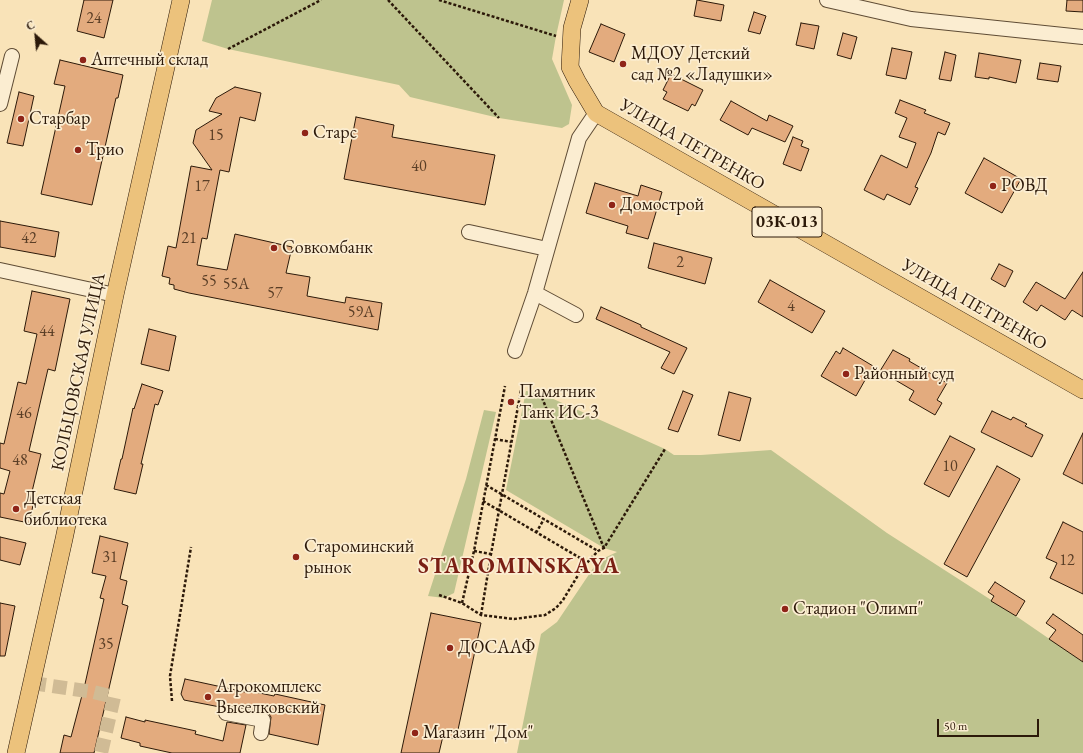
<!DOCTYPE html>
<meta charset="utf-8">
<style>
body{margin:0}
#map{position:relative;width:1083px;height:753px;overflow:hidden;background:#f9e3b8;font-family:"EB Garamond",serif}
canvas{display:block}
.north{position:absolute;left:16px;top:16px;width:40px;height:40px;-webkit-text-stroke:3px #fbedd1;paint-order:stroke;rotate:333deg;font-size:11px;font-weight:700;line-height:16px;text-align:center;color:#2c1909}
.north::after{content:'';display:block;margin:auto;width:14px;height:18px;background:#2c1909;clip-path:polygon(50% 0,100% 100%,50% 72%,0 100%)}
.scale{position:absolute;left:937px;top:719px;width:102px;height:18px;box-sizing:border-box;border:2px solid #2c1909;border-top:0;padding-left:5px;font-size:12px;line-height:14px;white-space:nowrap;color:#2c1909;-webkit-text-stroke:3px #fbedd1;paint-order:stroke}
</style>
<div id="map">
<canvas width="1083" height="753"></canvas>
<div class="north">С</div>
<div class="scale">50 m</div>
</div>
<script>
const c = document.querySelector('canvas').getContext('2d');
c.lineJoin = 'round';
function fill(path, color) {
  c.fillStyle = color;
  c.fill(path, 'evenodd');
}
function poly(rows) {
  const path = new Path2D();
  for (const r of rows) {
    path.moveTo(r[0], r[1]);
    for (let i = 2; i < r.length; i += 2) path.lineTo(r[i], r[i + 1]);
  }
  return path;
}
function strokePath(path, color, width, dash) {
  c.strokeStyle = color;
  c.lineWidth = width;
  c.lineCap = dash ? 'butt' : 'round';
  c.setLineDash(dash || []);
  c.stroke(path);
}
function label(font, color, halo, rows, align = 'center') {
  c.font = font + ' "EB Garamond",serif';
  c.lineWidth = 3.5;
  c.setLineDash([]);
  c.textBaseline = 'middle';
  c.strokeStyle = halo;
  c.fillStyle = color;
  for (const [text, x, y, turn = 0] of rows) {
    c.save();
    c.translate(x, y);
    c.rotate((+turn || 0) * Math.PI / 180);
    c.textAlign = isNaN(turn) ? turn : align;
    if (halo) c.strokeText(text, 0, 0);
    c.fillText(text, 0, 0);
    c.restore();
  }
}
fill(poly([
 [212,0,564,0,556,36,552,59,572,105,569,124,562,128,499,118,410,97,399,85,228,49,202,41],
 [526,391,540,393,665,449,674,455,701,455,771,450,887,533,1016,616,1083,662,1083,753,517,753,541,634,557,622,598,561,617,552,604,548,506,490],
 [484,410,496,412,454,593,444,598,428,596,466,479]
]), '#bec38e');
const building = poly([
 [84,0,113,0,104,38,77,31,84,0],
 [697,0,724,5,721,21,694,16,697,0],
 [1067,0,1083,0,1083,12,1066,11,1067,0],
 [754,12,766,16,760,34,748,31,754,12],
 [801,23,819,26,814,49,796,45,801,23],
 [601,24,625,34,614,62,589,52,601,24],
 [843,33,857,37,851,59,837,55,843,33],
 [892,48,912,52,906,79,886,75,892,48],
 [945,52,956,55,951,81,939,79,945,52],
 [979,53,1021,60,1016,83,989,77,989,79,975,77,979,53],
 [60,60,123,75,118,98,116,98,92,205,41,194,65,86,54,84,60,60],
 [1040,63,1061,66,1058,82,1037,79,1040,63],
 [671,74,703,90,695,106,692,104,688,111,663,99,667,92,663,90,671,74],
 [235,87,261,93,255,121,240,117,229,172,220,170,207,239,202,238,197,265,227,270,235,234,292,247,286,273,310,277,307,296,345,303,346,297,382,303,378,330,189,293,174,289,174,285,169,284,170,278,162,276,168,246,176,248,191,166,212,170,193,143,196,130,222,114,209,111,216,98,235,87],
 [19,92,34,96,23,146,7,143,19,92],
 [900,100,926,110,924,113,950,123,945,135,938,132,931,153,915,187,918,188,910,205,887,194,884,200,864,190,881,155,907,168,916,143,899,137,907,118,895,113,900,100],
 [731,101,767,121,769,115,793,126,785,142,752,128,748,135,720,120,731,101],
 [356,117,394,125,392,137,495,155,485,205,344,179,356,117],
 [793,137,803,141,801,146,809,149,801,171,783,164,793,137],
 [984,158,1021,179,1002,213,965,193,984,158],
 [595,183,638,196,641,185,662,192,648,239,626,233,628,226,586,213,595,183],
 [0,221,59,232,55,257,0,247,0,221],
 [654,243,712,258,705,284,648,268,654,243],
 [999,264,1013,271,1005,287,991,279,999,264],
 [1083,272,1083,317,1072,310,1065,320,1041,305,1037,311,1023,302,1036,282,1065,299,1083,272],
 [770,280,825,311,812,333,758,302,770,280],
 [32,291,70,299,55,371,48,369,29,451,41,454,30,500,34,501,29,523,0,517,0,493,4,494,10,471,0,468,0,443,4,444,18,382,26,384,37,334,24,331,32,291],
 [601,307,641,325,641,327,687,348,674,374,661,368,670,352,596,319,601,307],
 [149,329,176,336,169,371,141,364,149,329],
 [843,348,873,366,856,396,821,376,836,351,840,354,843,348],
 [893,350,910,359,909,361,947,383,937,400,942,403,935,415,909,400,914,391,880,371,893,350],
 [142,384,163,391,158,405,155,404,141,464,143,464,136,494,114,489,121,459,122,459,133,408,134,409,142,384],
 [683,391,693,395,678,432,668,429,683,391],
 [729,392,751,398,740,441,718,435,729,392],
 [992,411,1011,420,1013,417,1027,424,1025,426,1043,435,1032,457,981,432,992,411],
 [1083,433,1083,484,1063,474,1083,433],
 [950,436,975,449,949,497,924,484,950,436],
 [997,466,1020,479,967,577,944,564,997,466],
 [1063,522,1083,532,1083,594,1050,578,1057,563,1046,558,1063,522],
 [100,536,128,543,120,579,127,581,122,604,128,606,94,753,60,753,64,735,71,737,85,684,104,599,100,598,106,576,92,573,100,536],
 [0,537,26,543,20,565,0,560,0,537],
 [995,582,1025,601,1016,616,991,601,994,596,988,592,995,582],
 [0,603,15,606,5,656,0,656,0,603],
 [431,613,481,623,456,739,443,736,439,753,401,753,431,613],
 [1053,614,1083,635,1083,662,1049,639,1056,630,1046,623,1053,614],
 [185,679,245,692,245,690,274,696,275,694,325,705,318,745,269,734,271,717,269,714,265,712,228,705,223,705,220,707,184,700,181,694,185,679],
 [126,717,145,722,145,720,196,731,195,734,223,741,227,722,246,725,240,753,172,753,140,746,140,743,121,738,126,717]
]);
fill(building, '#e3ab7e');
strokePath(building, '#2c1909', 1);
strokePath(poly([
 [32,683,93,692,114,697,101,753]
]), '#d0bb95', 14, [14, 7]);
const minor = poly([
 [827,0,911,19,1083,37],
 [0,104,12,56],
 [469,232,547,249],
 [0,270,115,295],
 [535,293,576,315],
 [515,351,535,293,579,138,596,113],
 [226,713,263,720,261,733]
]);
const major = poly([
 [580,0,572,28,570,67,577,81,596,113,1083,390],
 [16,753,64,539,115,295,181,0]
]);
strokePath(minor, '#5f4c35', 16);
strokePath(major, '#2c1909', 18);
strokePath(poly([
 [388,0,499,118],
 [439,0,556,36],
 [228,49,321,0],
 [540,393,604,548],
 [495,439,511,442],
 [486,485,598,551],
 [483,501,587,562],
 [536,533,544,519],
 [474,551,491,554],
 [439,595,462,603,481,615,514,619,545,615,556,608,563,600,583,567,598,551,604,548,665,449],
 [462,603,474,551,505,386],
 [481,615,491,554,521,390],
 [172,701,170,676,191,547]
]), '#2c1909', 2.5, [3, 2]);
strokePath(minor, '#fbedd1', 14);
strokePath(major, '#ecc27c', 17);
for (const [x, y, r, color] of [
 [83,60,4,"#8f2418"],
 [623,64,4,"#8f2418"],
 [21,119,4,"#8f2418"],
 [305,133,4,"#8f2418"],
 [78,150,4,"#8f2418"],
 [993,186,4,"#8f2418"],
 [612,205,4,"#8f2418"],
 [274,248,4,"#8f2418"],
 [846,374,4,"#8f2418"],
 [511,402,4,"#8f2418"],
 [16,509,4,"#8f2418"],
 [296,557,4,"#8f2418"],
 [785,609,4,"#8f2418"],
 [450,648,4,"#8f2418"],
 [208,697,4,"#8f2418"],
 [415,733,4,"#8f2418"]
]) {
  const dot = new Path2D();
  dot.arc(x, y, r, 0, 2 * Math.PI);
  c.fillStyle = color;
  c.fill(dot);
  strokePath(dot, '#fbedd1', 1.5);
}
label('16px', '#5a3e26', null, [
 ["24",94,19],
 ["15",216,136],
 ["40",419,167],
 ["17",202,187],
 ["42",29,239],
 ["21",189,239],
 ["2",680,263],
 ["55",209,282],
 ["55А",236,285],
 ["57",275,294],
 ["4",791,307],
 ["59А",361,313],
 ["44",47,332],
 ["46",24,414],
 ["48",20,461],
 ["10",950,467],
 ["31",110,558],
 ["12",1067,561],
 ["35",106,645]
]);
for (const [x, y, w] of [
 [787,222,70]
]) {
  const box = new Path2D();
  box.roundRect(x - w / 2, y - 15, w, 30, 3);
  c.fillStyle = '#fbedd1';
  c.fill(box);
  strokePath(box, '#2c1909', 1);
}
label('bold 17px', '#2c1909', null, [
 ["03К-013",787,222]
]);
label('18px', '#2c1909', '#fbedd1', [
 ["МДОУ Детский",631,54],
 ["сад №2 «Ладушки»",631,75],
 ["Аптечный склад",91,60],
 ["Старбар",29,119],
 ["Старс",313,133],
 ["Трио",86,150],
 ["РОВД",1001,186],
 ["Домострой",620,205],
 ["Совкомбанк",282,248],
 ["Районный суд",854,374],
 ["Памятник",519,392],
 ["Танк ИС-3",519,413],
 ["Детская",24,499],
 ["библиотека",24,520],
 ["Староминский",304,547],
 ["рынок",304,568],
 ["Стадион \"Олимп\"",793,609],
 ["ДОСААФ",458,648],
 ["Агрокомплекс",216,687],
 ["Выселковский",216,708],
 ["Магазин \"Дом\"",423,733]
], 'left');
label('18px', '#2c1909', '#fbedd1', [
 ["УЛИЦА ПЕТРЕНКО",692,145,30],
 ["УЛИЦА ПЕТРЕНКО",974,305,30],
 ["КОЛЬЦОВСКАЯ УЛИЦА",79,372,-78]
]);
c.letterSpacing = '1px';
label('bold 22px', '#7a1f14', '#fbedd1', [
 ["STAROMINSKAYA",519,567]
]);
c.letterSpacing = '0px';
</script>
